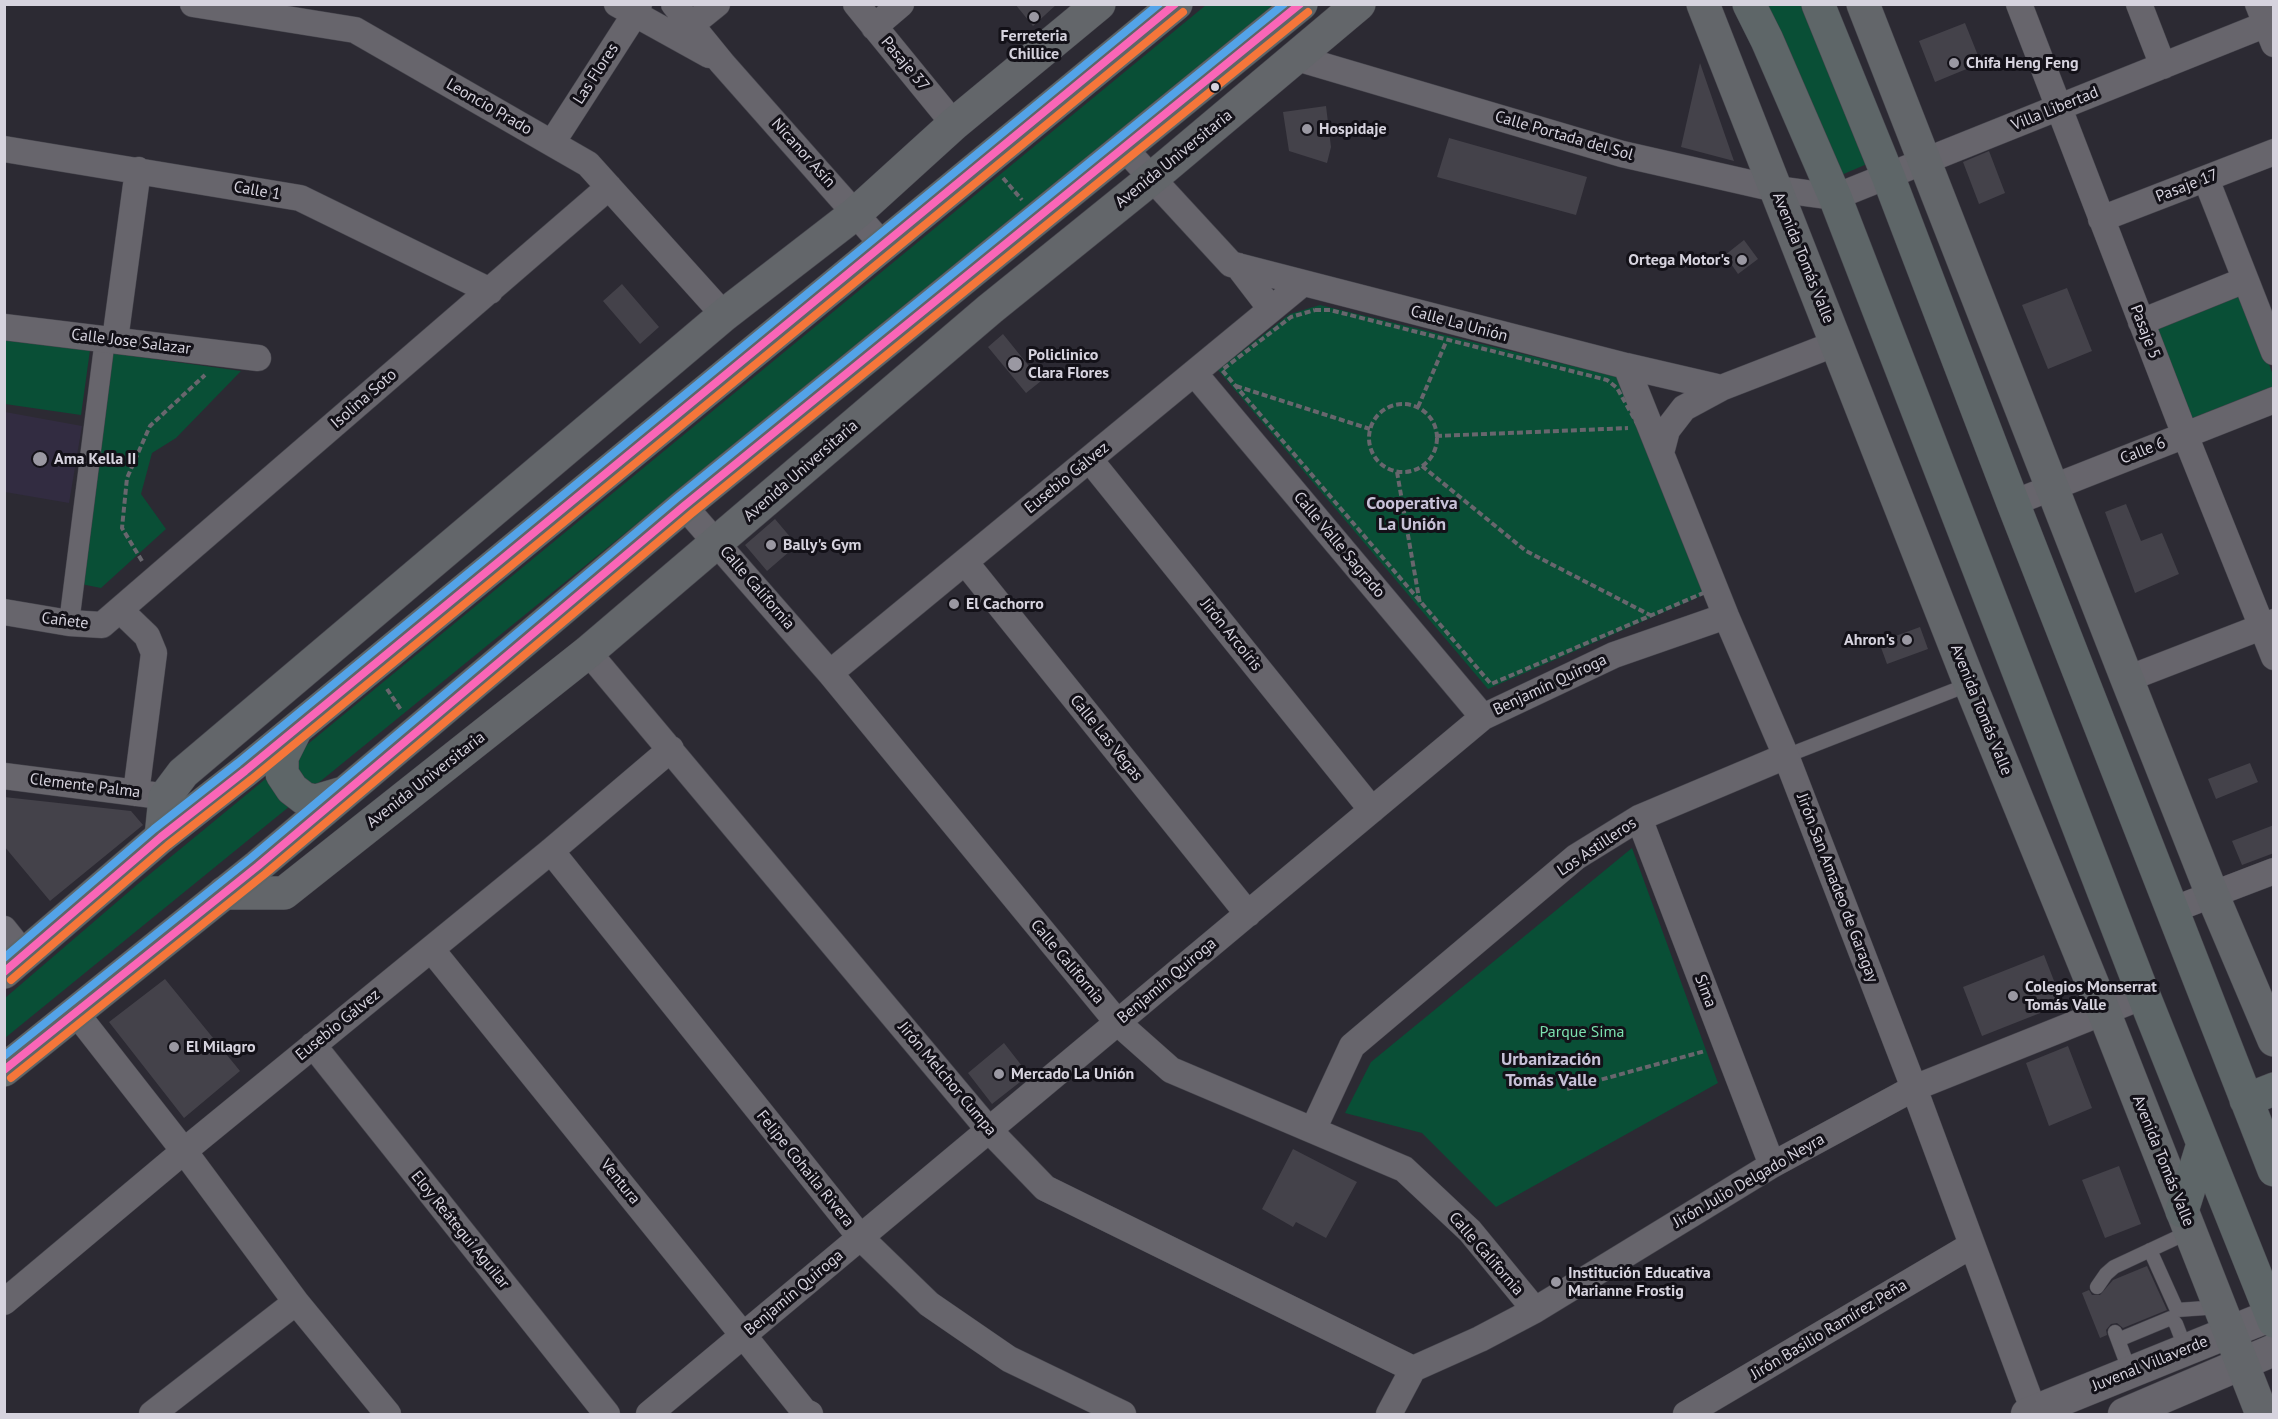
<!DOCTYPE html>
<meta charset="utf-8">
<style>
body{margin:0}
#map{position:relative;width:2278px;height:1419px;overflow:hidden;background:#2c2a33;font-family:"PT Sans",sans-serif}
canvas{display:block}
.frame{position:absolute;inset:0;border:6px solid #d6d3de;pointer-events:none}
</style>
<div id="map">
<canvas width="2278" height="1419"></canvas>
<div class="frame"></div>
</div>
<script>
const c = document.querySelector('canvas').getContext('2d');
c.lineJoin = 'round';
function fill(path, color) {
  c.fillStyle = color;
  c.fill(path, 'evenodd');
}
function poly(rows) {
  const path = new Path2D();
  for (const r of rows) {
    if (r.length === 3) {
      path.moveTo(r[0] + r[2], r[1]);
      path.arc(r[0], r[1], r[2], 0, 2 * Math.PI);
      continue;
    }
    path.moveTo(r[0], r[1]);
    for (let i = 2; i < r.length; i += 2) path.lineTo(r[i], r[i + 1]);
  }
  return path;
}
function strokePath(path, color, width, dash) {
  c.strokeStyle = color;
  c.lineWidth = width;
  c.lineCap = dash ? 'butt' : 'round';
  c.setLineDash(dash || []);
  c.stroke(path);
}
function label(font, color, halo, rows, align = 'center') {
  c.font = font + ' "PT Sans",sans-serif';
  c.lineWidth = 6;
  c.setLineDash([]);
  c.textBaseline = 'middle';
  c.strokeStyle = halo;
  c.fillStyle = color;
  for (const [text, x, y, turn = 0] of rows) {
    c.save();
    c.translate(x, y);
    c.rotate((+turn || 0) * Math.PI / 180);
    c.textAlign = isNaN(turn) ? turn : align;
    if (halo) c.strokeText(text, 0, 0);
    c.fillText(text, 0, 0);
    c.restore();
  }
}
fill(poly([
 [5,412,82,426,69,503,5,492]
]), '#322c41');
fill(poly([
 [1206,5,1274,5,5,1038,5,998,139,883],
 [1764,5,1805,5,1867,164,1839,176],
 [2242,293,2273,375,2273,387,2188,420,2154,329],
 [1320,305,1618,377,1710,592,1488,689,1218,370,1290,314],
 [5,338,90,350,81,415,5,404],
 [111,353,241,371,176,438,152,453,141,494,166,529,101,588,81,584],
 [1632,848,1718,1083,1496,1207,1422,1133,1345,1113,1371,1062]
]), '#094f36');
fill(poly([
 [1015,4,1057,4,1033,26],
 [1965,23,1981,63,1935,82,1919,41],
 [1700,63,1718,115,1734,161,1681,147],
 [1326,106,1331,147,1327,163,1289,151,1283,112],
 [1449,138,1587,177,1576,215,1437,177],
 [1989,151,2005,193,1979,204,1963,162],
 [1744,240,1758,259,1738,274,1725,255],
 [622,284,659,327,640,344,603,301],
 [2067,288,2092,351,2048,369,2022,305],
 [1003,334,1041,381,1026,393,988,347],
 [2126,504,2141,541,2162,533,2179,574,2135,593,2105,512],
 [775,519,797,545,767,571,745,545],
 [1920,627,1928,649,1887,664,1879,642],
 [2250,763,2258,782,2216,799,2208,779],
 [4,797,131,811,143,825,50,901,4,846],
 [2274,825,2274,853,2242,865,2232,841],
 [2044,955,2063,1004,1982,1036,1963,987],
 [165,979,240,1071,184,1118,109,1022],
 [1004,1043,1029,1075,992,1104,968,1073],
 [2068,1046,2092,1108,2049,1126,2026,1063],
 [1293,1149,1357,1182,1326,1238,1296,1222,1293,1227,1262,1209],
 [2119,1166,2141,1224,2105,1238,2082,1180],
 [2147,1266,2167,1310,2123,1328,2117,1323,2111,1324,2106,1330,2107,1335,2100,1338,2082,1293,2089,1290,2092,1295,2100,1295,2113,1280]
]), '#44424a');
const service = poly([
 [1786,756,1970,684],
 [2150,1250,2177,1310,2220,1307],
 [2097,1287,2106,1274,2114,1267,2191,1231],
 [2115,1332,2130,1372],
 [2118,1340,2171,1318,2176,1324,2186,1350]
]);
const pedestrian = poly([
 [69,623,105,339]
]);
const minor = poly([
 [193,4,355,30,588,164,724,315],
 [617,4,709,55],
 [674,4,722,63,883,245],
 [856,4,954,124],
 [2019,4,2185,435,2274,657],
 [2139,4,2163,66],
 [2258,4,2274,44],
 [691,25,717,4],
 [874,27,901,4],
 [1297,58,1622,154,1776,189,1835,197,2274,21],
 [552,143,635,14,639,4],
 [1124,148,1231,264,1238,266,1626,366,1721,388,1837,343],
 [4,149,300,198,490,291],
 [2206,179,2274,352],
 [2101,219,2274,152],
 [1238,266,1271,309],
 [2141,322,2245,280],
 [4,327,258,358],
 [115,340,138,170],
 [1626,366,1726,616,1786,756,1914,1088,2035,1414],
 [1195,374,1483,717],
 [1661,453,1667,430,1684,408,1721,388],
 [1090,460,1372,810],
 [2013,503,2274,400],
 [684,506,830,673,1118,1023,1171,1070,1404,1169,1470,1231,1535,1310],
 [965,562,1248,914],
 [120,610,147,636,154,653,136,793],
 [4,612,69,623,102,625,609,187],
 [588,652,989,1130,1045,1188,1413,1369],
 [830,673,1303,283],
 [2127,679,2274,622],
 [4,776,153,795],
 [1639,818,1772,1165],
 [551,851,861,1238,929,1304,1009,1359,1123,1414],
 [2172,910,2274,871],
 [4,929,24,954],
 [431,949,743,1335,804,1411,810,1414],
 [76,1013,184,1151,296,1302,388,1414],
 [313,1045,607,1414],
 [1313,1130,1352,1046,1576,857,1639,818,1786,756],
 [4,1302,184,1151,551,851,671,749],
 [152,1414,296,1302],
 [649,1414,1483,717,1614,655,1726,616],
 [1389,1414,1413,1369,1480,1339,1535,1310,1772,1165,1914,1088,2144,996],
 [1686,1414,1972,1245]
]);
const tertiary = poly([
 [2027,1414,2274,1314],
 [2124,1414,2274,1350]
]);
const secondary = poly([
 [1703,4,1970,684,2104,1012,2262,1414],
 [1863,4,2127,679,2212,894,2274,1040],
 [161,837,165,797,183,773,724,315,856,213,954,124,1099,4],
 [224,893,284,893,588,652,990,309,1151,179,1359,4]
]);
const primary = poly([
 [1749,4,1767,40,1835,197,2144,996,2274,1321],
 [1818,4,1888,176,2013,503,2274,1170],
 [296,729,282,757,282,774,292,789,305,799,316,801,343,793],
 [4,972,161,837,245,771,1176,4],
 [4,1070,258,866,684,506,1301,4],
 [2246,1100,2274,1089],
 [2182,1211,2203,1144]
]);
strokePath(service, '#47464e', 15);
strokePath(pedestrian, '#47464e', 21);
strokePath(minor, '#47464e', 27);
strokePath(tertiary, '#47464e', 33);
strokePath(secondary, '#47464e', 34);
strokePath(primary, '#47464e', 34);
strokePath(poly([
 [1003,178,1022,200],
 [1315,310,1330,310,1607,380,1617,388,1639,427,1708,591,1491,684,1222,370,1291,317,1315,310],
 [1236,386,1370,429],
 [1403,438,34],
 [1418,407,1446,342],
 [1436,436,1628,428],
 [1422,466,1526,551,1650,615],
 [1397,472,1420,604],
 [142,561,122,528,127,478,150,426,205,375],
 [387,689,401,710],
 [1567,1089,1705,1051]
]), '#68666d', 4, [6, 3]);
strokePath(service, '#67656c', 14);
strokePath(pedestrian, '#67656c', 20);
strokePath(minor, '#67656c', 26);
strokePath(tertiary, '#67656c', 32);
strokePath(secondary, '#63666a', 33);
strokePath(primary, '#5e6668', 33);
strokePath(poly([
 [4,972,161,837,245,771,1175,4],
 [4,1070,258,866,684,506,1300,4]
]), '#fa66b7', 8);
strokePath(poly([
 [11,980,168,845,252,779,1183,12],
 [11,1078,265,874,691,514,1308,12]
]), '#f5763a', 8);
strokePath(poly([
 [4,958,154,829,238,763,1159,4],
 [4,1056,251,858,677,498,1284,4]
]), '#53a3e8', 8);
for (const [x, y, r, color] of [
 [1034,17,6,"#9a98a2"],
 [1954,63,6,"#9a98a2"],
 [1215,87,5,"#d6d3de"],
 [1307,129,6,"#9a98a2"],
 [1742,260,6,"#9a98a2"],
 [1015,364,8,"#9a98a2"],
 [40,459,8,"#9a98a2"],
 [771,545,6,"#9a98a2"],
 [954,604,6,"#9a98a2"],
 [1907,640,6,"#9a98a2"],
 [2013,996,6,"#9a98a2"],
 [174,1047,6,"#9a98a2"],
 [999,1074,6,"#9a98a2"],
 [1556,1282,6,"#9a98a2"]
]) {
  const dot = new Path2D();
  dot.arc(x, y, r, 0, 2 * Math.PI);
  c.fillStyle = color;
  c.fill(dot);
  strokePath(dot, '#131118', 2);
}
label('bold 16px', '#d6d3de', '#131118', [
 ["Ferreteria",1034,36,"center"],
 ["Chillice",1034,54,"center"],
 ["Chifa Heng Feng",1966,63],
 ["Hospidaje",1319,129],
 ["Ortega Motor's",1730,260,"right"],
 ["Policlinico",1028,355],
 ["Clara Flores",1028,373],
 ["Ama Kella II",54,459],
 ["Bally's Gym",783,545],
 ["El Cachorro",966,604],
 ["Ahron's",1895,640,"right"],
 ["Colegios Monserrat",2025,987],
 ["Tomás Valle",2025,1005],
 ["El Milagro",186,1047],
 ["Mercado La Unión",1011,1074],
 ["Institución Educativa",1568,1273],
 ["Marianne Frostig",1568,1291]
], 'left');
label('16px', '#d6d3de', '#131118', [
 ["Pasaje 37",905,64,50],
 ["Las Flores",596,74,-57],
 ["Leoncio Prado",489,107,30],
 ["Villa Libertad",2055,109,-22],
 ["Calle Portada del Sol",1564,136,16],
 ["Nicanor Asín",803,153,48],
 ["Avenida Universitaria",1174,159,-39],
 ["Pasaje 17",2187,186,-21],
 ["Calle 1",257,191,10],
 ["Avenida Tomás Valle",1803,258,68],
 ["Calle La Unión",1459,324,15],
 ["Pasaje 5",2145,332,69],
 ["Calle Jose Salazar",131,342,7],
 ["Isolina Soto",364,399,-41],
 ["Calle 6",2143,451,-22],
 ["Avenida Universitaria",801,471,-41],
 ["Eusebio Gálvez",1067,478,-39],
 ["Calle Valle Sagrado",1339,545,50],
 ["Calle California",757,588,49],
 ["Cañete",65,621,7],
 ["Jirón Arcoíris",1231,635,51],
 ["Benjamín Quiroga",1550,685,-25],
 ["Avenida Tomás Valle",1981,710,68],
 ["Calle Las Vegas",1106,738,51],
 ["Avenida Universitaria",426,780,-38],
 ["Clemente Palma",85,786,7],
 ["Los Astilleros",1597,847,-34],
 ["Jirón San Amadeo de Garagay",1837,888,69],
 ["Calle California",1067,962,50],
 ["Benjamín Quiroga",1167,981,-40],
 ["Sima",1705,991,69],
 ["Eusebio Gálvez",338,1025,-39],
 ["Jirón Melchor Cumpa",947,1079,50],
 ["Avenida Tomás Valle",2163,1161,68],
 ["Felipe Cohaila Rivera",805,1169,51],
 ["Jirón Julio Delgado Neyra",1749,1181,-30],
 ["Ventura",620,1182,51],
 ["Eloy Reátegui Aguilar",460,1230,51],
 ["Calle California",1486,1254,49],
 ["Benjamín Quiroga",794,1293,-40],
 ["Jirón Basilio Ramírez Peña",1829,1330,-31],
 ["Juvenal Villaverde",2150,1364,-22]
]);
label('16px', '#7ce1af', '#131118', [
 ["Parque Sima",1582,1032]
]);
label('bold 18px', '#c7c1d7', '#131118', [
 ["Cooperativa",1412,504],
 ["La Unión",1412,525],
 ["Urbanización",1551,1060],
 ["Tomás Valle",1551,1081]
]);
</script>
